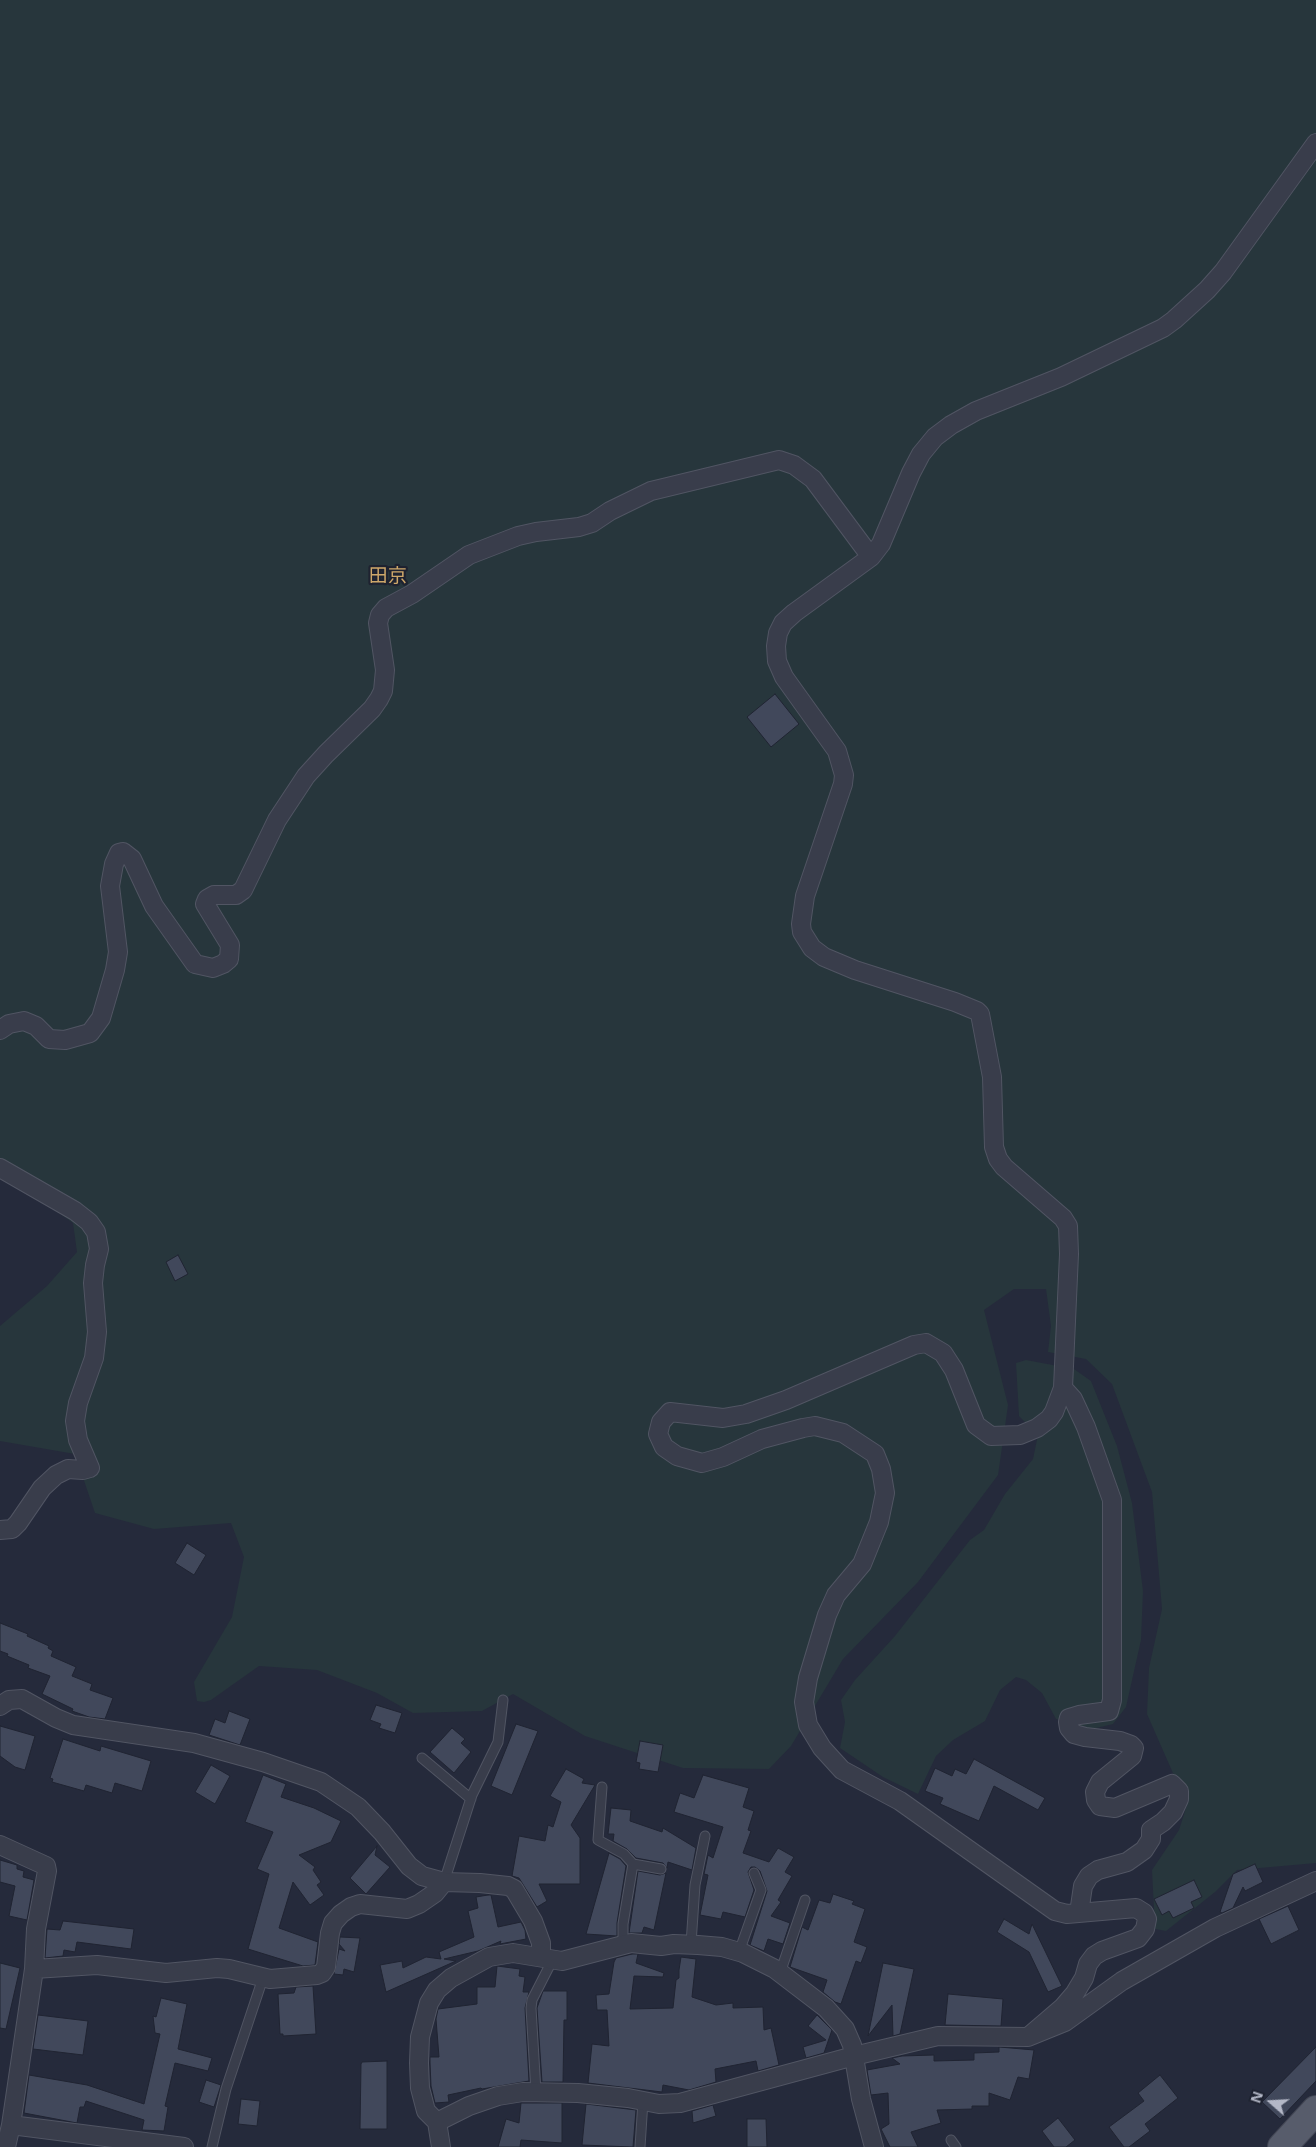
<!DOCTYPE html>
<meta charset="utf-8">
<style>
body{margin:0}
#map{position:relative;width:1316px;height:2147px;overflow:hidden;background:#252a3b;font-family:"Open Sans",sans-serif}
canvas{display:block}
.north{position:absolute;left:1246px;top:2077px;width:50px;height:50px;-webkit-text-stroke:4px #1e2230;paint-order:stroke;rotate:289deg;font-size:14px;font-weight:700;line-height:20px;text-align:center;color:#b4b8c7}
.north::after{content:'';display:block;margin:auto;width:18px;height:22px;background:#b4b8c7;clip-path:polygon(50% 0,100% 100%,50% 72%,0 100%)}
</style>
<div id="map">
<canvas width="1316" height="2147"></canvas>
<div class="north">N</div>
</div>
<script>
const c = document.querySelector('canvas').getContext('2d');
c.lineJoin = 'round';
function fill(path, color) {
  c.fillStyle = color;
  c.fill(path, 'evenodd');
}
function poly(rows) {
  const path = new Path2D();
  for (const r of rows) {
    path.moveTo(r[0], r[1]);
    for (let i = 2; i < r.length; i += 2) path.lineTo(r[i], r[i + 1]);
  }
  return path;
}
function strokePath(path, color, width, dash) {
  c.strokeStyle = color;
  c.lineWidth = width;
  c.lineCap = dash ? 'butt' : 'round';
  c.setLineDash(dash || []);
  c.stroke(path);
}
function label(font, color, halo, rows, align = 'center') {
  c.font = font + ' "Open Sans","Noto Sans JP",sans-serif';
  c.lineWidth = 4.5;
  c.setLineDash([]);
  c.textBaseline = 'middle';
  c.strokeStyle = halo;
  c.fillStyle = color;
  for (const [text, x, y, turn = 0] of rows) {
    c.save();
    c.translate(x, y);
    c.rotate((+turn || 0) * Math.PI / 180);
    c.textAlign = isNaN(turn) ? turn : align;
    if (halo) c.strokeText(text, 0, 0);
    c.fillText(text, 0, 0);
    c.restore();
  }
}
fill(poly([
 [0,0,1316,0,1316,1863,1237,1870,1215,1892,1166,1931,1155,1929,1152,1870,1179,1830,1187,1805,1147,1714,1149,1668,1162,1609,1152,1492,1112,1384,1086,1359,1048,1352,1051,1326,1046,1289,1014,1289,984,1310,1008,1405,998,1475,918,1582,843,1659,791,1746,769,1769,683,1768,585,1736,513,1694,482,1711,413,1713,377,1693,317,1670,259,1666,211,1700,204,1702,197,1701,194,1682,232,1617,244,1557,231,1523,154,1529,95,1513,75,1454,0,1441,0,1326,47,1286,77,1252,73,1223,29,1192,0,1164],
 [1026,1360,1074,1369,1091,1381,1117,1446,1132,1503,1143,1591,1141,1640,1126,1707,1113,1724,1092,1729,1056,1719,1042,1693,1026,1680,1016,1677,1000,1690,985,1721,953,1740,936,1756,918,1794,883,1777,840,1748,845,1722,841,1700,855,1680,895,1636,970,1540,984,1530,1005,1494,1033,1459,1038,1435,1019,1416,1016,1363]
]), '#27363c');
const building = poly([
 [775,694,799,724,771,747,747,717,775,694],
 [178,1255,188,1274,175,1281,166,1262,178,1255],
 [187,1543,206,1555,194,1575,175,1563,187,1543],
 [0,1623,28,1634,27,1636,49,1646,48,1648,53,1651,51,1656,76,1667,72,1676,92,1684,90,1690,113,1698,105,1719,89,1717,72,1711,73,1709,42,1694,50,1676,28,1668,29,1665,7,1656,8,1654,0,1651,0,1623],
 [376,1705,402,1713,395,1733,379,1728,381,1724,370,1720,376,1705],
 [229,1711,250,1719,240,1745,209,1735,215,1719,225,1723,229,1711],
 [516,1724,538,1731,512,1795,491,1786,516,1724],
 [0,1726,35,1736,25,1770,15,1767,0,1756,0,1726],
 [452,1728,465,1739,461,1743,471,1752,454,1773,430,1752,452,1728],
 [63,1739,100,1751,101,1746,151,1761,142,1791,115,1783,112,1793,86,1785,84,1791,52,1782,53,1779,50,1778,63,1739],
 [640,1741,663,1745,658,1772,639,1769,640,1763,636,1762,640,1741],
 [974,1759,1045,1798,1038,1810,994,1786,979,1821,940,1804,943,1798,925,1791,935,1768,952,1776,955,1769,966,1774,974,1759],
 [211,1765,230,1776,215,1804,195,1792,211,1765],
 [566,1769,584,1779,582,1783,595,1785,571,1825,580,1838,580,1884,539,1884,547,1901,537,1907,519,1878,512,1876,519,1836,545,1841,548,1825,553,1827,561,1802,550,1796,566,1769],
 [263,1775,286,1784,281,1797,314,1808,341,1821,331,1842,299,1855,315,1867,313,1870,321,1882,317,1885,324,1895,310,1905,293,1882,279,1928,318,1942,315,1965,303,1966,248,1949,269,1874,257,1869,273,1832,245,1822,263,1775],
 [703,1775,749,1788,743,1807,754,1811,748,1830,751,1831,743,1853,769,1862,778,1848,794,1857,785,1872,792,1876,778,1900,781,1902,771,1916,790,1923,783,1944,768,1939,764,1951,750,1945,767,1891,760,1871,755,1867,751,1867,748,1872,754,1890,745,1917,723,1912,721,1919,700,1915,708,1875,704,1874,708,1855,713,1858,723,1827,674,1812,680,1793,694,1798,703,1775],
 [611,1808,631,1810,630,1821,662,1832,663,1828,696,1848,692,1870,668,1862,667,1868,663,1863,636,1858,627,1849,613,1841,614,1834,608,1834,611,1808],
 [377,1846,375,1855,390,1867,366,1894,350,1878,377,1846],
 [609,1853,620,1859,626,1866,617,1923,617,1936,586,1934,609,1853],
 [0,1860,17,1865,17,1869,24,1871,23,1877,34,1880,27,1920,9,1916,15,1886,0,1882,0,1860],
 [1255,1864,1263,1882,1245,1891,1243,1887,1233,1908,1222,1913,1220,1912,1233,1874,1255,1864],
 [638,1871,660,1875,666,1873,654,1930,644,1927,642,1933,629,1933,638,1871],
 [1194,1880,1202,1897,1191,1902,1194,1908,1173,1918,1169,1911,1162,1915,1154,1899,1194,1880],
 [833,1894,854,1901,852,1904,865,1909,854,1942,867,1947,861,1963,856,1961,841,2004,835,2002,823,1992,827,1980,790,1967,802,1927,808,1930,819,1900,830,1903,833,1894],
 [488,1895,491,1895,498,1927,521,1922,525,1930,526,1939,500,1944,501,1941,478,1951,444,1959,456,1961,386,1992,380,1965,402,1961,403,1968,426,1957,441,1959,439,1952,474,1937,468,1911,478,1908,476,1897,488,1895],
 [1288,1906,1299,1930,1271,1944,1259,1919,1288,1906],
 [1004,1919,1029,1934,1032,1924,1062,1986,1048,1992,1029,1952,997,1932,1004,1919],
 [63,1921,134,1929,131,1949,77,1942,75,1952,64,1950,63,1956,45,1958,47,1929,60,1930,63,1921],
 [340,1937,360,1938,354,1972,344,1969,343,1975,334,1974,339,1949,345,1951,339,1944,340,1937],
 [632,1954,638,1954,636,1963,664,1973,663,1977,634,1976,630,2009,673,2008,676,1980,679,1978,679,1970,681,1957,696,1959,692,1997,716,2005,733,2003,733,2008,763,2007,764,2030,771,2028,779,2065,758,2071,756,2061,715,2069,716,2082,689,2090,663,2085,662,2092,588,2083,592,2044,609,2046,607,2010,597,2010,596,1995,609,1994,614,1962,616,1958,632,1954],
 [0,1963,20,1968,6,2029,0,2028,0,1963],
 [883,1963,914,1969,900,2034,893,2036,892,2005,868,2036,883,1963],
 [497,1966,520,1969,519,1976,525,1977,523,1992,529,1992,525,2008,529,2081,482,2089,481,2088,448,2095,449,2102,435,2103,431,2086,430,2063,430,2057,439,2057,436,2019,438,2009,477,2004,477,1987,495,1987,497,1966],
 [313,1986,316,2034,283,2036,283,2034,280,2034,278,1994,294,1993,296,1987,313,1986],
 [543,1991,567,1991,567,2020,564,2020,563,2082,542,2082,537,2008,543,1991],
 [948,1994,1003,1999,1001,2026,945,2025,948,1994],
 [161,1998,187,2004,178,2049,212,2058,208,2071,175,2063,165,2106,168,2107,164,2131,142,2130,144,2120,86,2101,84,2107,80,2107,77,2123,24,2113,29,2075,87,2085,144,2104,160,2034,155,2033,153,2016,156,2017,161,1998],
 [38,2015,88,2021,83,2055,33,2049,38,2015],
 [817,2015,832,2030,824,2053,806,2058,803,2047,826,2040,808,2026,817,2015],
 [999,2047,1034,2050,1029,2079,1018,2077,1010,2100,989,2093,989,2106,972,2106,972,2109,937,2110,941,2123,911,2132,918,2147,890,2147,881,2129,889,2124,888,2093,871,2095,867,2070,900,2064,892,2058,902,2056,934,2055,934,2061,974,2060,974,2053,999,2052,999,2047],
 [1316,2047,1316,2081,1280,2119,1262,2102,1316,2047],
 [387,2061,387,2129,360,2129,361,2064,362,2062,387,2061],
 [1160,2075,1178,2098,1145,2124,1150,2131,1129,2147,1124,2147,1109,2127,1144,2101,1138,2093,1160,2075],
 [206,2080,221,2085,214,2107,199,2102,206,2080],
 [241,2099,260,2101,257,2126,238,2124,241,2099],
 [521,2103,562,2103,562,2143,521,2140,520,2147,498,2147,506,2119,519,2123,521,2103],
 [586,2104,636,2110,633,2147,582,2145,586,2104],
 [713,2105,716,2116,693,2123,692,2111,713,2105],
 [1058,2118,1075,2140,1066,2147,1054,2147,1042,2131,1058,2118],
 [747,2119,766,2119,767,2147,747,2147,747,2119]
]);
fill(building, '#41485b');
strokePath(building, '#202432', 1);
const service = poly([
 [422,1758,471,1799],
 [602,1787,598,1840,624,1854,633,1864,623,1924,623,1945],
 [633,1864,661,1869],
 [444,1882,472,1795,498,1742,503,1700],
 [691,1944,695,1885,705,1836],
 [739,1952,761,1890,754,1873],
 [780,1973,805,1900],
 [536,2092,531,2008,532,2000,553,1959],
 [951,2140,956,2147],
 [212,2147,226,2089,263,1978],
 [640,2147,643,2101]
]);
const minor = poly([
 [0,1030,9,1024,24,1021,36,1026,49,1039,65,1040,90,1033,101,1018,115,970,118,952,110,886,114,864,119,853,123,852,132,859,154,906,195,964,213,968,223,964,229,959,230,945,205,904,207,899,214,895,236,895,243,890,277,820,306,776,326,754,372,709,379,699,383,691,385,670,378,623,380,615,386,608,412,594,469,555,518,536,536,532,579,527,592,523,610,511,651,491,779,460,794,465,813,479,871,557],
 [0,1168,75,1211,89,1222,96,1232,99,1249,95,1265,93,1283,97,1332,94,1358,78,1403,75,1421,78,1440,90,1468,83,1470,68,1469,56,1475,42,1488,18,1523,12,1529,0,1530],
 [1063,1388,1073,1399,1086,1427,1112,1500,1112,1700,1109,1711,1079,1715,1069,1718,1068,1722,1069,1728,1074,1734,1085,1737,1120,1741,1131,1745,1134,1748,1132,1756,1100,1782,1095,1792,1096,1800,1100,1806,1115,1808,1172,1784,1179,1791,1179,1799,1173,1812,1163,1822,1151,1830,1151,1839,1144,1850,1127,1862,1098,1870,1089,1876,1083,1886,1079,1913],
 [0,1706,9,1700,22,1699,56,1718,73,1725,194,1743,263,1762,321,1782,358,1807,382,1832,409,1866,422,1876,444,1882,480,1883,508,1886,514,1889,533,1921,541,1943,541,1956],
 [0,1845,46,1866,47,1871,36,1929,34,1969,11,2125,6,2147],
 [34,1969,97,1965,166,1973,217,1968,229,1969,270,1979,317,1975,322,1973,326,1967,330,1933,333,1923,341,1914,351,1907,360,1904,407,1909,419,1904,435,1893,444,1882],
 [1028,2037,1063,2007,1075,1993,1084,1978,1088,1964,1094,1956,1102,1951,1138,1938,1145,1929,1147,1919,1144,1913,1136,1908,1067,1914,1055,1911,900,1801,842,1770,822,1748,808,1725,804,1702,808,1678,827,1615,836,1595,862,1564,879,1522,885,1493,881,1469,875,1454,843,1433,815,1426,803,1428,762,1439,723,1457,702,1463,677,1456,664,1447,658,1434,661,1422,670,1412,723,1418,746,1414,786,1400,914,1345,926,1343,943,1353,954,1370,976,1425,991,1436,1020,1435,1037,1428,1049,1419,1054,1412,1063,1388,1069,1254,1068,1226,1063,1218,1004,1167,998,1159,994,1147,992,1077,980,1014,977,1011,955,1002,855,970,824,957,812,948,802,932,801,924,805,896,843,784,844,775,837,751,784,677,777,661,776,646,778,633,783,623,794,613,871,557,881,544,911,473,921,454,935,437,951,425,976,411,1061,377,1163,328,1174,320,1207,290,1223,272,1316,143],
 [437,2122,469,2106,498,2096,523,2092,578,2093,628,2098,659,2104,680,2103,854,2056,938,2036,1028,2037,1065,2022,1122,1981,1215,1928,1316,1881],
 [11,2125,184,2147],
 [441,2147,437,2122,426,2111,420,2088,419,2063,420,2037,429,2003,437,1990,451,1978,489,1957,513,1953,562,1961,631,1943,661,1946,674,1944,698,1945,722,1947,743,1953,775,1969,826,2008,845,2029,852,2045,861,2099,874,2147]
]);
const primary = poly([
 [1282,2147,1316,2110]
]);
strokePath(service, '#515563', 11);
strokePath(minor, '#515563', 20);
strokePath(primary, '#424654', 30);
strokePath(service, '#393d4b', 9);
strokePath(minor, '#393d4b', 18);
strokePath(primary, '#575c6b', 28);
label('19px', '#cda76a', '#1e2230', [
 ["田京",388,577]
]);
</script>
